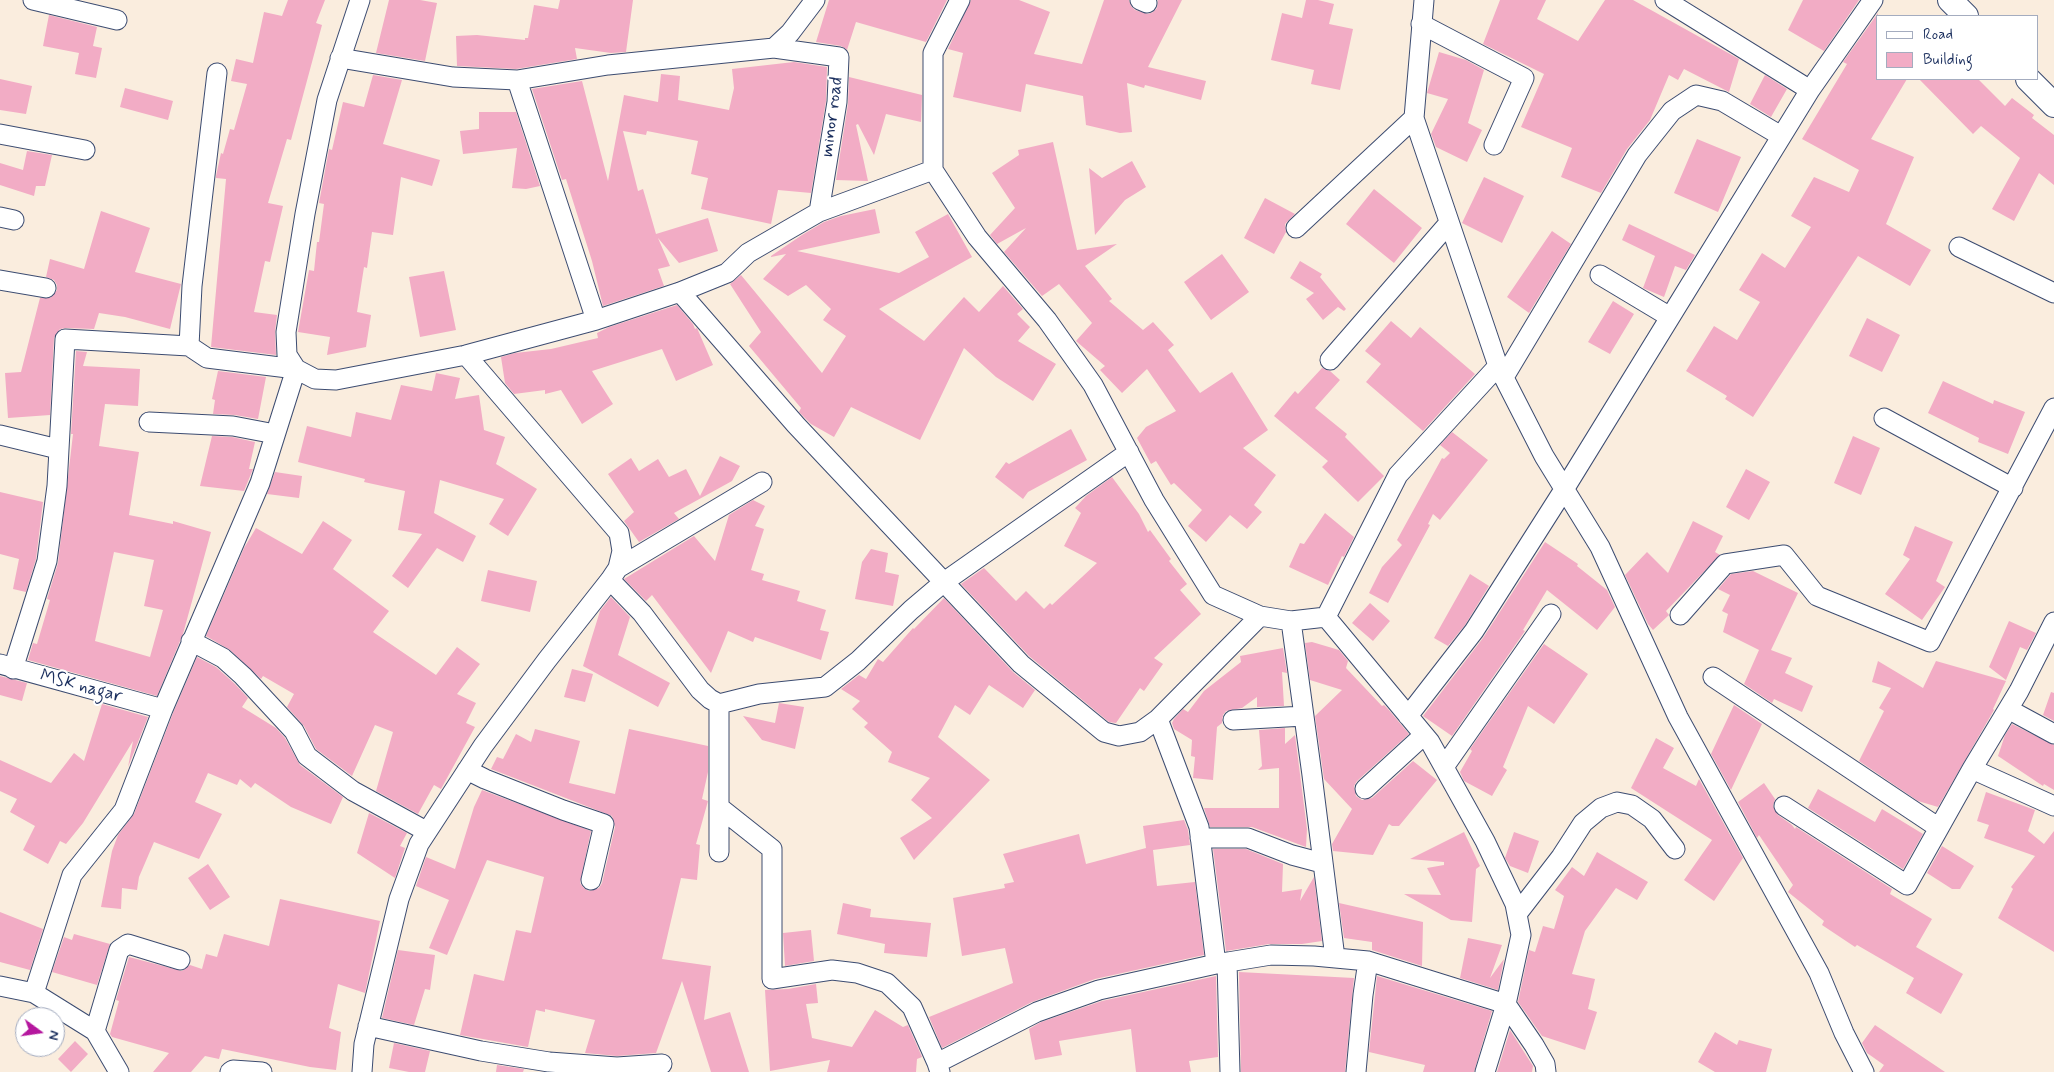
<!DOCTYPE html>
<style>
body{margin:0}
#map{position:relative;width:2054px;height:1072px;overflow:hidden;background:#faedde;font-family:Mynerve,sans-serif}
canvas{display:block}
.legend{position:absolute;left:1876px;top:15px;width:162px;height:65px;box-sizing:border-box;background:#fff;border:1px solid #a4acbf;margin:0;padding:6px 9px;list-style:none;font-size:15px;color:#1b2f5e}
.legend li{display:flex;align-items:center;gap:10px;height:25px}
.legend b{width:25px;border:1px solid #a4acbf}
.north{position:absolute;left:15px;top:1007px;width:50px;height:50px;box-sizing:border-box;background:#fff;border:1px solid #a4acbf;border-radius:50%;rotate:104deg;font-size:14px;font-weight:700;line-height:20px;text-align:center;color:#1b2f5e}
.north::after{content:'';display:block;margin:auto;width:18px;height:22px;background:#b5179e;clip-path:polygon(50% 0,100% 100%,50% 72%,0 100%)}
</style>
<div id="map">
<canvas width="2054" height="1072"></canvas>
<ul class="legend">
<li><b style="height:6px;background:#fff"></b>Road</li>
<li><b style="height:14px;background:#f2acc5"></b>Building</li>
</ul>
<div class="north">N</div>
</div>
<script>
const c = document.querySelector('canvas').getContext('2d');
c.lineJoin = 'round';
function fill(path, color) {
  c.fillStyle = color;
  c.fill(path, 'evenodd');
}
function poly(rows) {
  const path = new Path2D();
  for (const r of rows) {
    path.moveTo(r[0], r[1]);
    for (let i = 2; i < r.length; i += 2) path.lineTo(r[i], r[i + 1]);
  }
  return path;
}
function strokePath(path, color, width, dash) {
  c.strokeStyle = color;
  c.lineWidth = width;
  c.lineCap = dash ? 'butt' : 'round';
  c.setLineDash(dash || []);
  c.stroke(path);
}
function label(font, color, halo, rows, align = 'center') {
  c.font = font + ' Mynerve,sans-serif';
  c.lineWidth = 4;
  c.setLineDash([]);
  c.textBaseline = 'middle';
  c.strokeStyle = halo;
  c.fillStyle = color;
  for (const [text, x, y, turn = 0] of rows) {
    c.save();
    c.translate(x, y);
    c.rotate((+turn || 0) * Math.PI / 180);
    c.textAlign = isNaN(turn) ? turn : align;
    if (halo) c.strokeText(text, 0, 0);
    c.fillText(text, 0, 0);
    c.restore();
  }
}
fill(poly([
 [288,0,325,0,316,23,322,25,291,140,287,139,268,203,283,206,270,262,265,261,254,312,277,315,275,332,276,355,211,347,226,179,216,178,216,176,221,153,223,154,230,129,234,130,247,84,231,81,236,59,253,63,264,12,282,16],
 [389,0,420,0,437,3,425,61,376,53],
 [560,0,633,0,626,52,611,53,575,48,577,59,516,69,457,66,456,36,477,35,525,40,525,38,528,38,534,5,558,9],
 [829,0,947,0,926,42,856,22,847,50,841,46,816,42],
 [971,0,1019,0,1050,12,1034,54,1082,64,1104,0,1129,0,1131,6,1135,10,1148,14,1153,12,1157,8,1158,0,1182,0,1148,67,1206,81,1201,100,1145,85,1144,88,1127,83,1132,132,1120,133,1086,125,1083,96,1026,84,1021,112,953,97,963,53,948,49],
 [1306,0,1318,0,1334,4,1329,24,1353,29,1340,90,1311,84,1314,70,1271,60,1282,13,1302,18],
 [1500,0,1546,0,1537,19,1578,41,1605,0,1633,0,1739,59,1729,92,1684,69,1678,80,1669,75,1650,120,1627,149,1601,193,1561,177,1572,148,1521,127,1544,74,1483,44],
 [1803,0,1859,0,1824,51,1788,30],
 [1878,13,1878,79,1907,79,1871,139,1914,157,1886,224,1931,250,1910,286,1858,256,1753,417,1725,399,1727,396,1686,371,1714,326,1737,340,1760,302,1739,290,1762,253,1785,268,1811,227,1791,216,1814,177,1849,192,1859,170,1802,139,1847,64,1843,62],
 [49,15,97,27,93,46,102,48,96,78,75,74,79,53,43,46],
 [1439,52,1466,60,1484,70,1468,123,1482,130,1467,162,1436,147,1431,134,1448,99,1427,93],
 [794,62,827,67,826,101,811,193,778,190,771,224,701,209,708,178,691,174,698,141,647,131,646,135,623,131,638,191,643,189,656,234,708,218,718,251,679,263,658,238,670,266,658,269,664,286,603,306,592,261,566,179,562,180,532,89,582,81,608,181,624,95,658,102,661,74,680,76,678,100,729,110,734,88,732,69],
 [373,75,402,80,383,144,440,160,432,186,401,177,393,235,372,232,367,268,364,267,357,312,371,315,366,347,327,355,330,337,298,332,309,270,314,271,317,242,319,242,324,204,319,203,329,149,332,150,343,102,364,107],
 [1765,75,1787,89,1771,117,1750,104],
 [849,77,922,95,921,122,886,114,874,155,858,124,856,125,868,181,836,180,848,104],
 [0,79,32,86,26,114,0,110],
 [1919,79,1978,79,2005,106,2012,98,2034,115,2032,118,2054,135,2054,185,2039,173,2014,221,1992,209,2020,158,1981,126,1973,134],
 [125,88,173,101,168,120,120,107],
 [479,112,516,112,540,186,526,189,512,188,517,148,463,154,460,131,479,129],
 [1697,139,1741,157,1718,212,1674,193],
 [1053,142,1077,250,1117,244,1085,266,1112,299,1109,301,1143,330,1153,322,1174,345,1168,350,1200,393,1232,372,1268,430,1243,448,1276,475,1254,505,1262,512,1247,529,1230,515,1206,542,1188,526,1202,510,1174,483,1171,485,1156,461,1151,464,1137,438,1146,427,1176,411,1147,369,1122,393,1100,370,1105,366,1076,341,1092,323,1059,284,1042,296,1004,252,1026,228,997,244,990,235,1015,208,992,173,1019,155,1018,150],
 [27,151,52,155,45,186,36,186,34,196,0,185,0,163,23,170],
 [1132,161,1146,187,1125,200,1095,235,1089,168,1102,178],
 [1484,177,1524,196,1502,243,1462,223],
 [1374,189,1422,228,1394,263,1346,224],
 [1265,198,1295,214,1285,224,1286,232,1274,254,1244,238],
 [875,209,880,233,797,251,899,273,929,257,915,232,948,214,972,257,879,309,924,341,964,297,979,312,1003,286,1023,309,1017,314,1030,327,1018,341,1056,364,1033,401,996,377,964,348,920,440,851,407,834,437,811,424,799,412,801,408,749,346,761,332,730,284,741,275,822,373,846,336,823,320,831,309,806,285,788,296,763,279,786,254,771,257,771,256,802,235,824,222,841,216],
 [101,211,150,228,135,272,181,284,170,329,125,317,99,313,94,329,66,328,60,329,54,338,50,415,8,418,5,373,21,372,40,298,50,298,57,290,57,285,54,280,46,277,50,259,84,269],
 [1629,224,1695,255,1686,270,1675,266,1664,297,1643,288,1655,256,1622,240],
 [1552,231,1571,244,1529,313,1507,297],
 [1222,254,1249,292,1211,320,1184,282],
 [1300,261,1322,274,1320,277,1346,309,1344,311,1338,307,1323,320,1306,299,1314,293,1290,278],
 [444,271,456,330,420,337,409,277],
 [1613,301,1634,314,1610,354,1588,342],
 [677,305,693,324,695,329,697,328,713,365,676,381,662,349,592,371,613,404,582,424,561,390,545,394,545,390,514,394,505,383,501,357,515,353,551,349,598,338,597,333,609,327],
 [1867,318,1900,335,1882,372,1849,356],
 [1391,321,1411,338,1420,327,1475,374,1423,431,1366,382,1381,364,1365,351],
 [76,351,87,352,83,366,140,369,138,406,105,404,99,446,139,452,129,515,173,524,173,521,211,532,183,634,157,696,28,660,33,643,37,644,50,600,47,599,58,563,73,434,71,434],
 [114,552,154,560,144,606,163,610,150,657,95,641],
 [1322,368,1330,371,1340,380,1315,408,1347,434,1345,437,1384,476,1358,502,1322,467,1328,461,1274,416,1295,391,1298,394],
 [218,371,266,377,258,419,235,415,213,414,215,400,212,399],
 [436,373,460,378,455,399,479,395,484,430,505,437,496,464,537,489,508,536,489,524,504,499,440,480,434,513,476,536,463,562,437,548,408,588,392,576,422,534,398,530,405,491,364,482,365,479,298,462,307,426,351,437,356,412,391,420,401,385,432,391],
 [1943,381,1993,404,1994,400,2025,412,2008,454,1978,442,1979,438,1928,413],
 [1071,429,1087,460,1028,492,1023,499,995,477,1006,462,1009,464],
 [1452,432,1488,460,1440,520,1433,514,1428,524,1430,525,1388,603,1369,593,1382,567,1402,545,1397,540,1442,458,1444,459,1450,453,1440,445],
 [212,436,232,437,255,442,249,469,253,469,244,491,200,486],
 [1853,436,1880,448,1861,495,1834,483],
 [720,456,740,466,732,481,674,513,679,519,639,542,624,521,634,512,608,474,631,458,639,471,658,459,669,477,686,469,700,496],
 [1746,469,1770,482,1749,520,1726,507],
 [275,472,302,476,299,498,267,494],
 [1112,477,1139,514,1148,532,1150,530,1171,559,1169,561,1187,584,1180,590,1201,614,1154,658,1163,664,1144,691,1140,688,1116,723,1109,722,1029,656,961,584,984,568,1016,601,1026,591,1044,609,1050,603,1052,605,1097,563,1064,546,1081,513,1075,508,1086,496],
 [0,492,43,502,36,559,26,592,13,589,19,559,0,554],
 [753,500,765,506,755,526,764,529,751,570,764,574,762,580,800,591,797,601,826,610,820,630,829,632,821,660,755,637,753,642,728,631,711,673,652,595,646,601,624,579,694,536,715,561,729,515],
 [1325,513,1354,537,1344,557,1342,556,1328,585,1289,567,1300,543,1304,544],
 [323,521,352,540,333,569,389,611,373,632,436,675,457,647,480,664,457,694,476,703,466,723,475,727,441,789,434,785,418,814,376,791,393,732,375,725,352,776,316,749,304,726,287,707,294,694,263,676,261,679,230,650,206,636,244,548,256,528,302,554],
 [1693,521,1723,536,1715,552,1720,555,1666,611,1669,615,1653,630,1648,624,1625,575,1647,552,1668,573],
 [1915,526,1953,542,1936,581,1945,587,1922,620,1885,594,1910,559,1903,555],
 [1545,542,1578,564,1577,566,1607,590,1615,607,1597,630,1547,590,1523,630,1525,631,1452,736,1423,716,1483,638],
 [871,549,888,553,885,572,899,575,893,606,855,599,862,562],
 [488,570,537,581,530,612,481,601],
 [1753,571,1798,593,1771,650,1792,658,1785,673,1813,686,1802,712,1774,699,1772,703,1744,684,1759,650,1723,632,1728,614,1722,611,1730,595,1718,589,1731,574],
 [1470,574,1489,586,1465,625,1448,646,1434,638],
 [611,597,630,617,618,655,670,683,658,707,583,666,600,611],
 [944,598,1013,672,1035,690,1023,708,989,685,970,715,955,705,938,737,990,780,914,860,900,838,932,818,911,800,930,778,888,762,892,752,864,727,868,723,852,709,860,701,841,689,859,675,866,679,878,659,883,662,913,628,914,629],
 [1370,603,1390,621,1373,641,1352,623],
 [2009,621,2036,633,2027,650,2020,647,2006,680,1989,667],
 [1312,642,1339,650,1348,661,1346,668,1382,706,1384,705,1388,709,1409,734,1357,781,1354,786,1356,796,1362,800,1372,798,1413,761,1437,780,1399,826,1392,826,1389,824,1373,855,1333,851,1332,844,1352,809,1324,779,1315,716,1342,690,1310,680,1305,643],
 [1544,644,1588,674,1554,724,1528,706,1503,767,1507,770,1492,796,1464,781,1460,772,1472,751,1470,749],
 [1283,648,1287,673,1282,672,1284,706,1257,707,1257,697,1242,708,1226,711,1223,715,1222,723,1217,727,1213,780,1193,778,1195,757,1191,756,1192,740,1174,729,1172,723,1174,719,1183,709,1188,712,1204,691,1241,662,1240,656],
 [197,657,216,667,235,684,248,698,242,707,276,728,285,738,300,765,343,797,331,824,291,807,255,783,251,788,240,779,237,785,208,773,195,802,222,814,199,859,154,842,139,877,137,890,122,888,121,909,101,907,112,851,118,835,134,814,173,713],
 [1878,661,1923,688,1936,661,2006,681,1993,709,1994,710,1938,807,1918,801,1859,761,1884,711,1879,708,1891,688,1872,682],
 [572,669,593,674,585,702,564,697],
 [0,676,27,683,22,701,0,695],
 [2051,692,2054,693,2054,721,2043,715],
 [779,703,804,707,795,749,762,740,743,716,775,723],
 [102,704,148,717,128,767,133,741,83,823,66,844,60,841,48,864,23,850,35,826,10,812,17,799,0,791,0,760,51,783,74,753,84,761],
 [1734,705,1762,724,1731,790,1711,754],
 [2012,724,2054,745,2054,790,2044,784,2043,786,1998,756,2005,735],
 [1285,728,1285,744,1295,735,1307,829,1306,847,1252,827,1210,827,1204,808,1279,808,1279,768,1258,770,1262,766,1259,730],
 [535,729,580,741,569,783,615,794,629,729,708,746,708,772,702,799,708,801,696,844,700,845,697,880,681,878,662,959,711,966,704,1020,730,1012,749,1072,711,1072,682,981,656,1053,617,1056,585,1053,595,1020,545,1009,545,1012,536,1010,528,1047,460,1035,474,974,504,981,516,930,531,933,544,877,487,860,447,955,429,948,449,900,416,886,426,857,455,869,474,807,482,790,591,831,580,883,584,888,589,891,599,888,602,883,615,827,612,816,491,769,497,757,503,759,516,734,531,742],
 [1656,738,1674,748,1663,768,1696,786,1699,779,1743,858,1714,901,1684,880,1712,840,1631,788],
 [1764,783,1775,799,1773,806,1778,815,1792,825,1795,829,1796,827,1892,889,1890,894,1932,919,1916,947,1963,974,1941,1014,1906,993,1914,978,1857,945,1855,947,1822,925,1824,921,1788,892,1793,885,1759,835,1757,838,1738,802],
 [1818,789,1875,822,1882,809,1923,834,1903,869,1808,808],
 [1986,792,2035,810,2028,831,2044,844,2054,831,2054,952,1998,918,2013,889,2011,887,2035,856,1984,838,1989,825,1977,821],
 [369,813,407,833,400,846,405,848,395,878,357,853],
 [1184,820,1188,830,1190,845,1153,850,1157,886,1195,882,1204,955,1095,979,1032,1002,942,1048,929,1017,1013,983,1005,948,962,956,953,898,1005,888,1004,884,1014,882,1003,854,1079,834,1086,864,1146,848,1143,826],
 [1464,832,1480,866,1476,869,1472,922,1451,920,1404,894,1441,895,1427,868,1444,865,1444,862,1410,859],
 [1514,832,1539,841,1528,873,1510,866,1505,858],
 [1942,846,1974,866,1960,889,1952,889,1927,873],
 [1213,849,1246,849,1283,864,1282,892,1302,889,1300,901,1314,877,1322,941,1302,944,1269,944,1226,951],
 [1597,852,1648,882,1637,900,1616,888,1585,931,1572,974,1595,979,1588,1009,1597,1012,1585,1050,1542,1036,1518,1002,1529,950,1535,952,1543,926,1554,929,1564,896,1555,890,1572,867,1584,876],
 [208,864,230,897,210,910,188,878],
 [280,899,380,921,365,993,338,984,329,1028,341,1032,336,1070,310,1067,222,1049,219,1059,205,1056,191,1072,153,1072,169,1053,112,1037,110,1034,119,1001,116,1000,129,957,182,971,190,965,202,969,206,954,217,957,224,934,269,946],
 [843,903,871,909,870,917,931,923,927,957,884,953,885,944,837,934],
 [1339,903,1423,922,1422,966,1372,950,1372,942,1344,938],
 [0,912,43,929,30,970,0,962],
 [811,930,814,961,785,966,783,933],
 [74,934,110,944,97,985,52,972,64,937,72,940],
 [1468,938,1502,945,1490,978,1504,959,1498,990,1460,978],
 [398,950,435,955,430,990,425,989,414,1025,382,1018],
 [1239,972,1354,978,1345,1072,1241,1072],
 [1216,976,1218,1057,1189,1061,1191,1072,1136,1072,1131,1029,1059,1041,1062,1055,1035,1060,1029,1029,1041,1022,1102,1001],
 [1377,976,1492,1011,1474,1072,1423,1072,1425,1065,1369,1052],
 [816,984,818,1003,806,1004,812,1038,852,1047,875,1010,903,1027,908,1025,922,1057,917,1059,916,1072,827,1072,830,1060,770,1071,765,990,788,989],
 [1875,1025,1945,1072,1879,1072,1884,1065,1867,1053,1862,1043],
 [1510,1030,1533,1066,1532,1072,1497,1072],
 [1715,1032,1737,1045,1739,1040,1772,1049,1766,1072,1715,1072,1698,1062],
 [75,1041,88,1054,71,1072,58,1059],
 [394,1043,430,1051,425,1072,409,1072,389,1068],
 [497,1065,524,1069,523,1072,496,1072]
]), '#f2acc5');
const minor = poly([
 [33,0,117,20],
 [360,0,327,100,305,214,286,332,287,355,296,369,315,379,336,380,466,355,596,320,680,292,727,273,748,253,819,212,933,170],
 [960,0,933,53,933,170,977,237,1047,320,1093,385,1154,500,1213,595,1260,616,1291,621,1326,617,1398,475,1498,366],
 [1140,0,1147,3],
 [1424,0,1414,118,1498,366,1544,456,1600,547,1678,717,1819,973,1844,1033,1864,1072],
 [1665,0,1810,90],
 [1421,24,1524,78,1494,145],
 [774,48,839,57,837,102,819,212],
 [340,58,453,77,517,80,608,65,774,48,790,33,815,0],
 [517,80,596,320],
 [0,134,85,150],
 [0,217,14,220],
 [1296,228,1414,118],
 [1959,247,2054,293],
 [1600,275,1670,317],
 [0,280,46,288],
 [680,292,796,425,1021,664,1104,732,1119,736,1140,732,1158,719,1260,616],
 [189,346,192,286,217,73],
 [1330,360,1449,223],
 [1504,377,1637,155,1672,111,1696,95,1722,101,1781,136],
 [1884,418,2013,488],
 [149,422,233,426,275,434],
 [0,435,58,449],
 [618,568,762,482],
 [610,580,642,613,700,690,710,699,719,704,759,694,825,687,858,661,911,610,944,582,1129,452],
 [1680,615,1725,564,1784,555,1817,596,1930,642,2054,408],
 [1326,617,1430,742,1485,841,1515,904,1521,935,1506,1004,1534,1045,1545,1064,1546,1072],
 [1291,621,1312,775,1335,958],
 [191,641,223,658,243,676,294,731,307,756,353,791,426,831],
 [0,664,163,709],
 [13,669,47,561,57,486,65,339,189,346,207,358,296,369,260,483,163,709,124,810,72,875,34,993],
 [1713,677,1939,828],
 [2008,709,2054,734],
 [1408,716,1474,631,1565,488,1810,90,1873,0],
 [1158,719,1199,827,1216,964],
 [1233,720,1304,716],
 [1444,767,1551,614],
 [1972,769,2054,806],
 [467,770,485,779,563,810,604,824,591,880],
 [1365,789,1424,735],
 [1784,806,1907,885,1972,769,2019,691,2054,622],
 [719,807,772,849,772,979,832,970,857,973,887,983,912,1007,937,1063],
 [1200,838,1248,838,1292,855,1322,863],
 [719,852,719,704],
 [1517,914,1561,857,1583,823,1601,808,1617,802,1632,805,1652,819,1675,849],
 [1227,962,1230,1072],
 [0,986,34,993,95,1031,119,1072],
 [368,1026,481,1051,549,1062,617,1067,662,1064],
 [95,1031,119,950,128,944,180,960],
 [230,1072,233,1070,262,1072],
 [362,1072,364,1044,399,899,419,844,483,746,547,660,610,580,618,568,622,551,619,533,466,355],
 [940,1072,937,1063,1037,1012,1099,990,1216,964,1271,955,1314,956,1368,961,1506,1004,1485,1072],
 [1356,1072,1363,995,1368,961]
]);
const tertiary = poly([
 [1950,0,1966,16],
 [2028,79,2054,105]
]);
strokePath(minor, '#3c4c71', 21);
strokePath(tertiary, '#3c4c71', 26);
strokePath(minor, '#fff', 19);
strokePath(tertiary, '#fff', 24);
label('18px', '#1b2f5e', '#fff', [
 ["minor road",833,117,-83],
 ["MSK nagar",81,687,15]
]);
</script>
